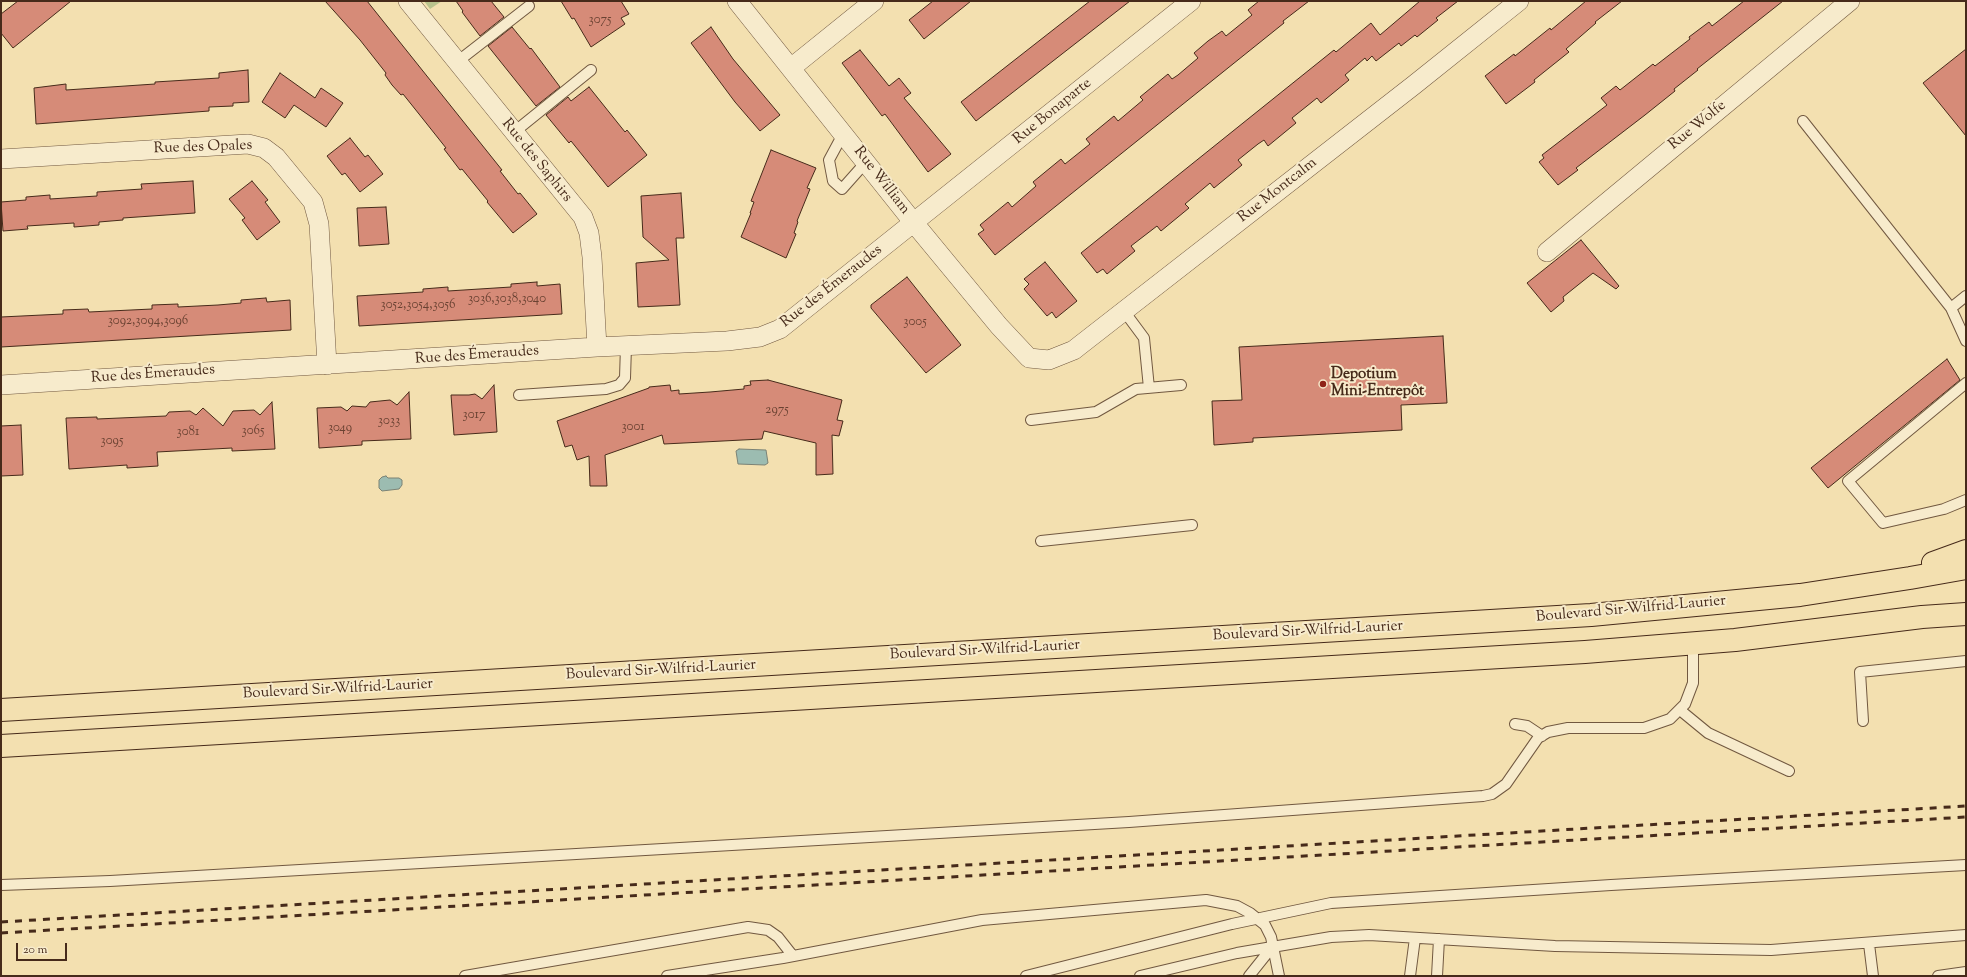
<!DOCTYPE html>
<meta charset="utf-8">
<style>
body{margin:0}
#map{position:relative;width:1967px;height:977px;overflow:hidden;background:#f3e0b0;font-family:"Sorts Mill Goudy",serif}
canvas{display:block}
.frame{position:absolute;inset:0;border:2px solid #462a1a;pointer-events:none}
.scale{position:absolute;left:16px;top:943px;width:51px;height:18px;box-sizing:border-box;border:2px solid #462a1a;border-top:0;padding-left:5px;font-size:12px;line-height:14px;white-space:nowrap;color:#462a1a;-webkit-text-stroke:3px #f7ebcc;paint-order:stroke}
</style>
<div id="map">
<canvas width="1967" height="977"></canvas>
<div class="frame"></div>
<div class="scale">20 m</div>
</div>
<script>
const c = document.querySelector('canvas').getContext('2d');
c.lineJoin = 'round';
function fill(path, color) {
  c.fillStyle = color;
  c.fill(path, 'evenodd');
}
function poly(rows) {
  const path = new Path2D();
  for (const r of rows) {
    path.moveTo(r[0], r[1]);
    for (let i = 2; i < r.length; i += 2) path.lineTo(r[i], r[i + 1]);
  }
  return path;
}
function strokePath(path, color, width, dash) {
  c.strokeStyle = color;
  c.lineWidth = width;
  c.lineCap = dash ? 'butt' : 'round';
  c.setLineDash(dash || []);
  c.stroke(path);
}
function label(font, color, halo, rows, align = 'center') {
  c.font = font + ' "Sorts Mill Goudy",serif';
  c.lineWidth = 4;
  c.setLineDash([]);
  c.textBaseline = 'middle';
  c.strokeStyle = halo;
  c.fillStyle = color;
  for (const [text, x, y, turn = 0] of rows) {
    c.save();
    c.translate(x, y);
    c.rotate((+turn || 0) * Math.PI / 180);
    c.textAlign = isNaN(turn) ? turn : align;
    if (halo) c.strokeText(text, 0, 0);
    c.fillText(text, 0, 0);
    c.restore();
  }
}
fill(poly([
 [424,1,442,1,430,9]
]), '#b9c38d');
const water = poly([
 [739,449,766,450,768,463,765,465,738,464,736,451,739,449],
 [386,476,388,478,399,478,402,480,402,485,399,489,382,491,379,488,379,480,382,477,386,476]
]);
fill(water, '#9cbcb1');
strokePath(water, '#7a8275', 1);
const building = poly([
 [18,1,71,1,13,48,1,33,1,14,18,1],
 [325,1,367,1,502,170,500,171,518,194,520,193,537,214,513,233,487,202,488,201,462,169,460,170,444,149,446,148,419,114,403,94,401,95,392,85,385,75,386,73,360,40,325,1],
 [456,1,491,1,504,17,480,36,462,12,463,11,456,1],
 [561,1,621,1,629,14,621,18,625,24,591,47,574,18,572,19,561,1],
 [933,1,971,1,924,39,909,20,933,1],
 [1090,1,1130,1,976,121,961,102,1090,1],
 [1259,1,1309,1,1283,21,1284,23,995,255,978,234,984,230,980,225,1008,202,1012,207,1036,186,1033,182,1061,159,1065,164,1090,144,1086,139,1114,116,1118,121,1143,100,1140,97,1168,74,1172,79,1178,75,1198,58,1194,53,1208,41,1222,31,1226,36,1252,15,1248,10,1259,1],
 [1420,1,1458,1,1436,18,1438,20,1417,37,1415,35,1401,46,1399,43,1376,61,1372,56,1367,61,1365,58,1345,75,1349,80,1321,103,1317,98,1292,118,1296,123,1268,146,1264,140,1258,144,1238,160,1242,165,1214,188,1210,183,1185,204,1189,208,1161,231,1157,226,1131,246,1135,251,1107,274,1103,269,1097,273,1081,253,1334,50,1336,52,1371,23,1380,35,1420,1],
 [1586,1,1622,1,1595,22,1596,23,1566,49,1569,52,1534,80,1535,82,1506,104,1485,76,1514,54,1515,56,1550,28,1551,30,1586,1],
 [1744,1,1783,1,1697,69,1698,70,1674,89,1675,91,1645,115,1576,168,1578,170,1558,185,1539,162,1544,158,1542,155,1607,105,1601,98,1616,86,1620,90,1653,64,1655,66,1690,39,1689,37,1709,22,1712,26,1744,1],
 [512,27,530,49,531,48,560,87,536,106,488,46,512,27],
 [711,27,733,59,780,115,760,131,735,102,691,43,711,27],
 [1966,49,1966,136,1923,83,1966,49],
 [860,50,889,86,899,78,911,93,904,98,951,154,928,172,885,114,882,116,842,63,860,50],
 [248,70,249,102,233,103,233,106,209,107,209,111,36,124,34,88,66,84,66,90,155,84,155,82,219,78,219,73,248,70],
 [280,73,315,98,321,88,343,103,326,127,294,105,285,118,262,102,280,73],
 [589,87,625,132,627,130,647,155,608,187,571,141,569,143,546,115,568,97,571,101,589,87],
 [350,138,365,157,368,155,383,174,360,192,345,173,342,175,327,156,350,138],
 [771,150,816,168,807,188,810,189,797,221,798,222,794,233,796,234,786,258,741,237,751,213,750,213,754,202,751,201,771,150],
 [193,181,195,213,123,218,123,220,99,222,99,225,74,227,74,223,27,226,28,229,3,231,1,202,26,200,26,197,50,195,50,199,97,196,97,192,142,189,141,184,193,181],
 [252,181,268,200,265,202,280,222,257,240,242,220,245,218,229,199,252,181],
 [681,193,684,238,676,238,680,305,638,307,636,263,669,260,643,237,641,196,681,193],
 [386,207,389,244,359,246,357,208,386,207],
 [1581,240,1619,286,1616,289,1593,273,1563,297,1564,301,1551,312,1527,283,1581,240],
 [1045,262,1077,301,1056,318,1052,312,1047,316,1024,289,1029,284,1024,279,1045,262],
 [907,277,961,345,926,373,871,308,871,305,907,277],
 [537,282,537,286,560,284,562,314,359,326,357,296,423,292,423,289,448,287,448,291,511,287,511,284,537,282],
 [266,298,267,302,290,300,291,330,1,347,1,317,63,314,63,310,88,309,89,312,152,309,152,305,178,304,178,307,218,305,241,303,241,300,266,298],
 [1443,336,1447,403,1401,405,1402,430,1253,438,1253,442,1214,445,1212,401,1242,400,1239,347,1443,336],
 [1947,359,1960,380,1828,488,1811,468,1947,359],
 [768,380,842,400,837,420,843,421,839,436,832,435,833,474,816,475,816,443,764,431,762,439,664,444,662,435,605,455,607,486,590,486,589,456,577,460,572,445,565,447,557,421,649,388,649,387,670,385,671,391,679,390,679,394,710,392,744,389,744,386,751,385,750,381,768,380],
 [494,385,497,432,454,435,451,395,469,395,475,394,482,399,494,385],
 [409,392,411,439,362,441,362,445,319,448,317,408,341,407,347,411,352,406,366,407,370,402,390,400,397,405,409,392],
 [272,402,275,449,232,451,232,448,157,452,158,466,127,468,127,465,69,469,66,418,97,417,97,419,166,416,169,412,190,411,196,415,203,408,223,426,233,411,254,410,260,415,272,402],
 [21,425,23,475,1,476,1,426,21,425]
]);
fill(building, '#d68b78');
strokePath(building, '#462a1a', 1);
const service = poly([
 [457,62,529,6],
 [1803,121,1951,308,1966,296],
 [513,133,591,70],
 [843,134,829,160,833,181,842,189,866,162],
 [1951,308,1966,341],
 [1124,311,1144,338,1149,388],
 [1966,383,1848,481,1883,523,1944,509,1966,500],
 [519,395,606,389,619,385,625,378,626,346],
 [1031,420,1096,412,1136,389,1181,385],
 [1041,541,1192,525],
 [1680,710,1708,733,1789,771],
 [1863,721,1860,672,1966,661],
 [1515,724,1527,726,1542,736],
 [1,885,110,881,1129,822,1483,796,1492,794,1506,784,1538,738,1548,732,1568,728,1644,728,1670,719,1685,704,1693,683,1693,644],
 [1869,944,1873,976],
 [465,976,748,927,768,930,778,937,793,956],
 [667,976,783,958,982,920,1206,900,1237,906,1250,913,1265,925,1271,937,1279,976],
 [1026,976,1232,924,1331,903,1611,885,1966,865],
 [1140,976,1237,953,1331,937,1351,936,1369,935,1555,946,1771,950,1966,935],
 [1249,976,1273,946],
 [1410,976,1415,938],
 [1437,976,1439,939],
 [1938,976,1966,972]
]);
const minor = poly([
 [408,1,583,217,589,233,592,257,597,347],
 [737,1,914,223,999,326,1029,358,1049,360,1074,350,1079,346,1414,85,1519,1],
 [791,68,874,1],
 [1,159,248,144,264,148,276,157,313,202,319,224,327,365],
 [1547,252,1850,1],
 [1,385,597,347,727,341,760,337,780,329,1191,1]
]);
const motorway = poly([
 [1933,563,1966,551],
 [1,710,1591,615,1800,595,1910,578,1966,568],
 [1,746,1585,652,1735,640,1922,617,1966,614]
]);
strokePath(service, '#715840', 12);
strokePath(minor, '#715840', 20);
strokePath(motorway, '#462a1a', 24);
strokePath(service, '#f7ebcc', 10);
strokePath(minor, '#f7ebcc', 19);
strokePath(motorway, '#f3e0b0', 22);
strokePath(poly([
 [1,922,1966,806],
 [1,933,1966,817]
]), '#462a1a', 3, [7, 7]);
for (const [x, y, r, color] of [
 [1323,384,4,"#8f2418"]
]) {
  const dot = new Path2D();
  dot.arc(x, y, r, 0, 2 * Math.PI);
  c.fillStyle = color;
  c.fill(dot);
  strokePath(dot, '#f7ebcc', 1.5);
}
label('13px', '#6a4232', null, [
 ["3075",600,21],
 ["3036,3038,3040",507,300],
 ["3052,3054,3056",418,306],
 ["3092,3094,3096",148,322],
 ["3005",915,323],
 ["2975",777,411],
 ["3017",474,416],
 ["3033",389,422],
 ["3001",633,428],
 ["3049",340,429],
 ["3065",253,432],
 ["3081",188,433],
 ["3095",112,442]
]);
label('15px', '#462a1a', '#f7ebcc', [
 ["Rue Bonaparte",1053,112,-39],
 ["Rue Wolfe",1698,126,-39],
 ["Rue des Opales",203,148,-2],
 ["Rue des Saphirs",536,161,51],
 ["Rue William",881,181,52],
 ["Rue Montcalm",1278,191,-38],
 ["Rue des Émeraudes",832,287,-38],
 ["Rue des Émeraudes",477,356,-4],
 ["Rue des Émeraudes",153,375,-4],
 ["Boulevard Sir-Wilfrid-Laurier",1631,610,-5],
 ["Boulevard Sir-Wilfrid-Laurier",1308,632,-3],
 ["Boulevard Sir-Wilfrid-Laurier",985,651,-3],
 ["Boulevard Sir-Wilfrid-Laurier",661,671,-3],
 ["Boulevard Sir-Wilfrid-Laurier",338,690,-3]
]);
label('bold 15px', '#462a1a', '#f7ebcc', [
 ["Depotium",1331,375],
 ["Mini-Entrepôt",1331,392]
], 'left');
</script>
